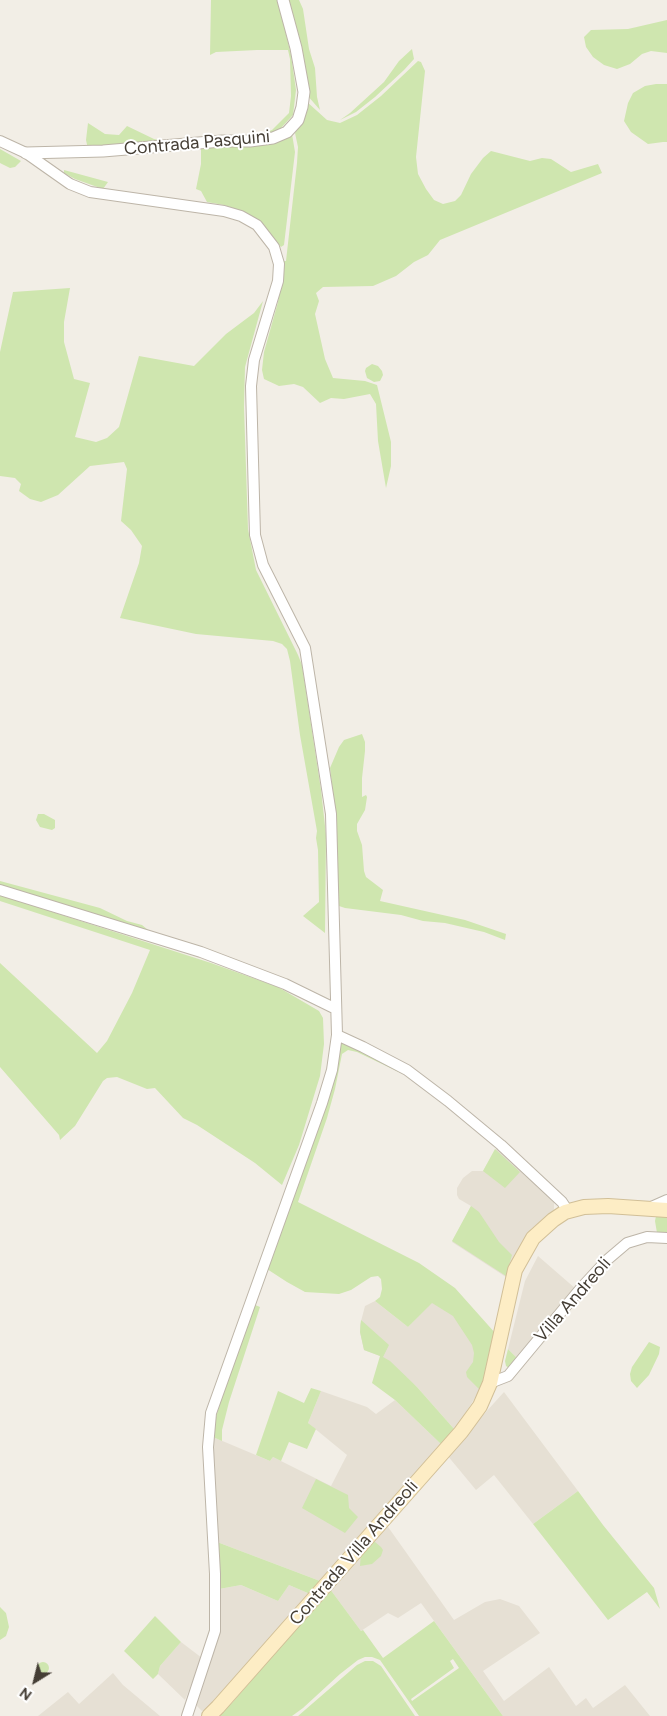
<!DOCTYPE html>
<style>
body{margin:0}
#map{position:relative;width:667px;height:1716px;overflow:hidden;background:#f2eee6;font-family:Figtree,sans-serif}
canvas{display:block}
.north{position:absolute;left:10px;top:1656px;width:50px;height:50px;-webkit-text-stroke:4px #fff;paint-order:stroke;rotate:216deg;font-size:14px;font-weight:700;line-height:20px;text-align:center;color:#453e35}
.north::after{content:'';display:block;margin:auto;width:18px;height:22px;background:#453e35;clip-path:polygon(50% 0,100% 100%,50% 72%,0 100%)}
</style>
<div id="map">
<canvas width="667" height="1716"></canvas>
<div class="north">N</div>
</div>
<script>
const c = document.querySelector('canvas').getContext('2d');
c.lineJoin = 'round';
function fill(path, color) {
  c.fillStyle = color;
  c.fill(path, 'evenodd');
}
function poly(rows) {
  const path = new Path2D();
  for (const r of rows) {
    if (r.length === 3) {
      path.moveTo(r[0] + r[2], r[1]);
      path.arc(r[0], r[1], r[2], 0, 2 * Math.PI);
      continue;
    }
    path.moveTo(r[0], r[1]);
    for (let i = 2; i < r.length; i += 2) path.lineTo(r[i], r[i + 1]);
  }
  return path;
}
function strokePath(path, color, width, dash) {
  c.strokeStyle = color;
  c.lineWidth = width;
  c.lineCap = dash ? 'butt' : 'round';
  c.setLineDash(dash || []);
  c.stroke(path);
}
function label(font, color, halo, rows, align = 'center') {
  c.font = font + ' Figtree,sans-serif';
  c.lineWidth = 4;
  c.setLineDash([]);
  c.textBaseline = 'middle';
  c.strokeStyle = halo;
  c.fillStyle = color;
  for (const [text, x, y, turn = 0] of rows) {
    c.save();
    c.translate(x, y);
    c.rotate((+turn || 0) * Math.PI / 180);
    c.textAlign = isNaN(turn) ? turn : align;
    if (halo) c.strokeText(text, 0, 0);
    c.fillText(text, 0, 0);
    c.restore();
  }
}
fill(poly([
 [497,1147,554,1202,554,1210,531,1229,520,1247,514,1258,509,1279,452,1242,471,1206,459,1199,457,1195,457,1188,463,1178,472,1171,483,1171],
 [538,1256,576,1289,519,1360,508,1349,525,1281],
 [375,1301,408,1327,432,1302,453,1315,466,1301,481,1388,455,1430,417,1387,380,1356,364,1350,360,1332,360,1325,365,1306],
 [321,1391,367,1407,376,1414,395,1400,442,1445,320,1581,217,1542,212,1461,213,1437,270,1461,273,1457,331,1486,347,1455,308,1423],
 [504,1392,578,1491,533,1524,494,1475,476,1490,447,1455],
 [386,1524,454,1620,485,1602,500,1599,519,1606,540,1633,483,1671,504,1701,549,1667,576,1706,586,1698,593,1708,625,1685,650,1716,503,1716,421,1603,398,1618,388,1613,361,1631,330,1589],
 [241,1585,278,1601,289,1585,310,1594,205,1710,202,1711,197,1706,197,1702,215,1648,220,1615,219,1589],
 [181,1642,202,1658,185,1700,158,1674,160,1666],
 [113,1673,123,1685,160,1716,38,1716,68,1692,79,1704]
]), '#e6e0d4');
fill(poly([
 [211,0,278,0,291,55,296,90,293,115,280,129,272,133,254,135,272,130,289,113,291,96,290,59,288,50,257,50,216,52,210,55],
 [287,0,299,0,303,9,309,49,315,68,317,97,320,110,307,95],
 [667,20,667,53,651,51,642,54,630,64,617,69,604,65,593,57,586,47,584,37,591,30,628,29],
 [412,49,414,59,404,70,375,97,356,112,340,120,350,113,384,82,399,61],
 [418,61,421,62,425,71,416,157,418,174,426,189,434,200,443,204,455,201,461,195,471,174,483,158,491,151,530,161,542,158,551,159,571,172,598,164,602,173,440,240,428,255,414,262,396,276,373,286,323,287,316,293,319,301,315,314,325,359,333,378,365,381,377,385,391,442,391,466,386,488,378,441,376,404,370,394,344,399,331,398,320,403,303,387,294,384,279,386,264,379,262,370,264,352,278,302,284,261,286,261,297,163,298,147,295,133,300,122,306,101,327,120,340,123,357,115,381,96],
 [656,84,667,84,667,142,663,142,648,144,631,132,624,121,628,103,633,93,645,86],
 [88,123,105,134,119,135,127,126,154,139,168,142,88,149,86,140],
 [292,134,295,152,284,245,281,247,258,221,239,210,224,205,207,202,201,191,196,189,201,164,201,146],
 [0,149,21,161,15,167,10,168,0,163],
 [64,170,108,182,103,189,75,179,64,173],
 [70,288,64,322,64,342,74,379,90,383,75,437,96,442,107,438,119,427,139,356,194,366,226,334,254,313,263,301,245,367,244,407,248,529,256,570,298,655,302,665,321,790,326,835,325,933,303,916,319,902,318,850,316,838,317,831,300,735,290,661,287,649,282,644,273,641,196,634,120,618,139,563,142,546,131,530,121,521,127,469,124,462,90,466,58,495,41,502,30,499,19,491,21,484,15,478,0,476,0,352,13,292],
 [372,364,378,366,382,371,383,375,380,381,374,382,367,378,365,371,366,368],
 [362,734,365,742,365,751,362,778,362,797,366,795,367,797,365,810,357,824,357,831,362,845,364,871,366,877,383,890,380,901,465,920,506,934,505,940,484,932,445,923,423,921,401,915,345,908,336,905,337,881,335,809,330,768,339,747,344,740],
 [38,814,44,814,55,820,55,828,52,830,40,827,36,820],
 [0,881,100,908,127,921,142,925,153,934,0,887],
 [0,895,211,963,278,987,319,1011,323,1018,324,1044,320,1076,299,1145,282,1185,255,1163,197,1125,183,1118,155,1088,147,1089,117,1077,107,1078,103,1081,75,1126,60,1140,59,1135,0,1067,0,963,97,1053,107,1041,132,993,150,950,0,901],
 [341,1043,356,1048,405,1075,357,1052,348,1050,342,1054,335,1089,327,1118,298,1202,419,1263,455,1288,496,1334,481,1388,479,1389,467,1377,466,1372,473,1362,474,1353,472,1345,453,1316,432,1303,408,1327,375,1301,380,1297,382,1289,381,1279,378,1276,371,1277,351,1290,339,1294,305,1292,287,1282,267,1269,338,1044],
 [495,1149,520,1172,505,1188,483,1171],
 [471,1206,479,1212,499,1242,512,1255,506,1276,452,1241],
 [656,1216,667,1216,667,1234,657,1233,655,1221],
 [253,1304,260,1307,229,1402,222,1430,222,1441,213,1437,215,1421,223,1392],
 [361,1320,389,1345,383,1357,390,1361,417,1387,455,1430,442,1445,395,1400,372,1383,380,1356,364,1350,360,1332],
 [649,1342,660,1347,659,1354,649,1375,637,1388,631,1381,630,1374,632,1367],
 [508,1349,519,1360,509,1368,506,1366,505,1361],
 [311,1388,321,1391,308,1423,316,1429,307,1449,289,1442,281,1461,273,1457,270,1461,256,1455,278,1391,304,1403],
 [316,1479,348,1495,349,1508,358,1517,345,1533,302,1508],
 [578,1491,603,1525,654,1588,660,1609,647,1592,608,1620,533,1524],
 [217,1542,320,1581,310,1594,289,1585,278,1601,241,1585,219,1589],
 [370,1542,375,1542,381,1547,383,1550,381,1556,372,1564,360,1566,361,1553],
 [330,1589,361,1631,363,1630,383,1658,434,1621,503,1716,419,1716,380,1660,372,1657,365,1657,358,1660,340,1674,303,1708,292,1716,220,1716,224,1709,232,1703],
 [453,1659,459,1668,412,1701,411,1699,454,1668,450,1661],
 [0,1607,6,1613,9,1627,6,1636,0,1640],
 [155,1616,181,1642,160,1666,158,1674,153,1679,124,1651],
 [365,1661,373,1661,381,1666,415,1716,298,1716,357,1665],
 [43,1668,6]
]), '#cfe6af');
const minor = poly([
 [0,141,26,153,70,184,90,192,224,211,241,216,257,225,274,247,279,264,278,281,254,360,251,386,255,535,263,565,305,648,331,814,337,1035,332,1070,322,1103,211,1413,208,1447,215,1574,215,1631,187,1716],
 [0,890,201,952,285,984,336,1009],
 [337,1035,363,1047,407,1070,448,1101,501,1145,562,1202,568,1211],
 [649,1208,667,1200],
 [490,1383,508,1376,581,1288,607,1260,627,1243,647,1237,667,1238]
]);
const tertiary = poly([
 [26,153,103,151,222,141,250,141,273,138,287,132,298,120,302,107,304,92,296,48,283,0]
]);
const secondary = poly([
 [209,1716,218,1707,461,1432,480,1406,490,1383,515,1270,533,1238,553,1220,565,1212,584,1207,608,1206,667,1210]
]);
strokePath(minor, '#bdb5a8', 12);
strokePath(tertiary, '#bdb5a8', 13);
strokePath(secondary, '#d1bf97', 16);
strokePath(minor, '#fff', 10);
strokePath(tertiary, '#fff', 11);
strokePath(secondary, '#fdedc5', 14);
label('18px', '#453e35', '#fff', [
 ["Contrada Pasquini",197,143,-5],
 ["Villa Andreoli",573,1300,-49],
 ["Contrada Villa Andreoli",354,1553,-49]
]);
</script>
